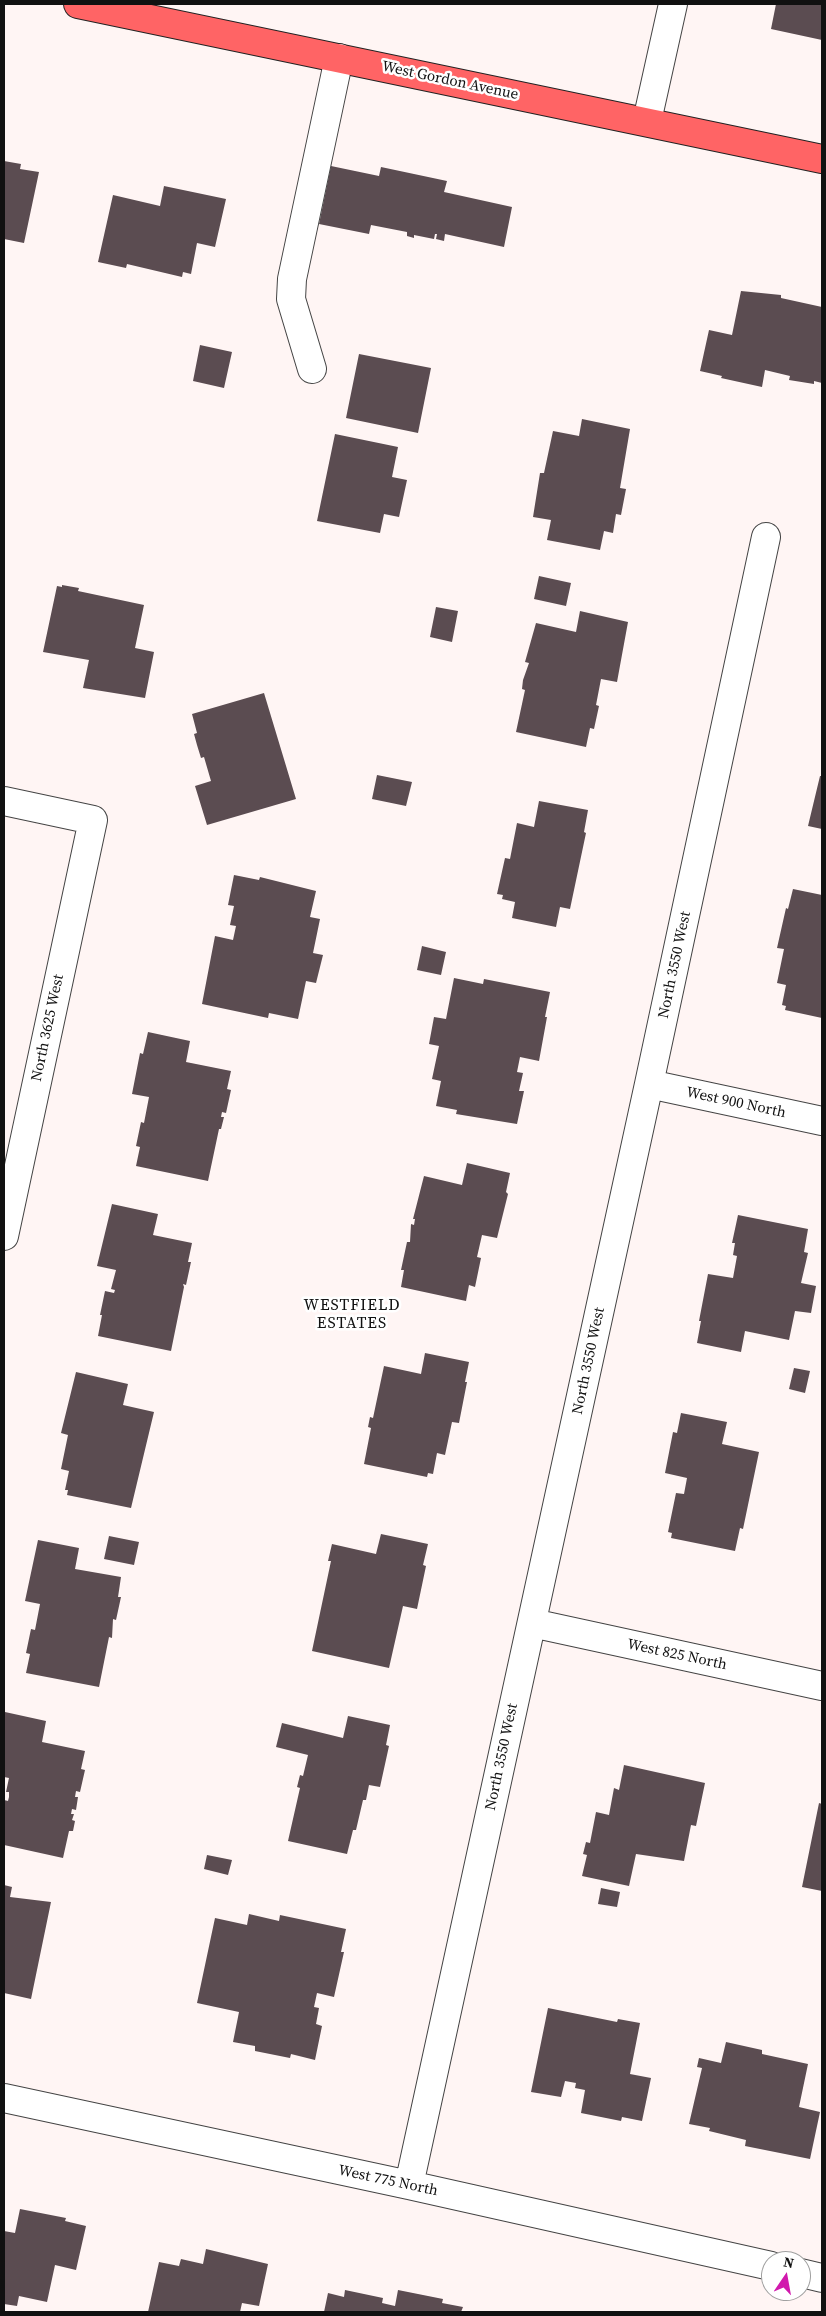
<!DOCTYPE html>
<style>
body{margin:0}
#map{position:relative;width:826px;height:2316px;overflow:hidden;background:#fff5f4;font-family:"Source Serif 4",serif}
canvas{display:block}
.frame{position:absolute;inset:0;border:5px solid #111;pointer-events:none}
.north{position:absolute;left:761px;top:2251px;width:50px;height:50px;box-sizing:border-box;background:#fff;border:1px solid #a0a0a0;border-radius:50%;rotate:12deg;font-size:14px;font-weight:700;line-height:20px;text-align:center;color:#111}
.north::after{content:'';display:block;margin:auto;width:18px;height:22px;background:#d119ad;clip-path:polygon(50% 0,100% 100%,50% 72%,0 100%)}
</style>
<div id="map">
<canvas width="826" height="2316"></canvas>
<div class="frame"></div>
<div class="north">N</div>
</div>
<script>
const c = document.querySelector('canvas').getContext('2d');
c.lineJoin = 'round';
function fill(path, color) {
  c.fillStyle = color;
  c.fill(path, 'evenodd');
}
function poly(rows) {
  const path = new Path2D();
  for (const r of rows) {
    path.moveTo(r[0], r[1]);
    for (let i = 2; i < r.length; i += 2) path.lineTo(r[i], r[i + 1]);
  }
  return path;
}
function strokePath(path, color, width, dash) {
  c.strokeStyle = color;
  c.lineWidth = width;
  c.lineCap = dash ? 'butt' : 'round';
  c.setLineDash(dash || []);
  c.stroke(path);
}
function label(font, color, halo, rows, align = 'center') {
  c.font = font + ' "Source Serif 4",serif';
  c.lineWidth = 5;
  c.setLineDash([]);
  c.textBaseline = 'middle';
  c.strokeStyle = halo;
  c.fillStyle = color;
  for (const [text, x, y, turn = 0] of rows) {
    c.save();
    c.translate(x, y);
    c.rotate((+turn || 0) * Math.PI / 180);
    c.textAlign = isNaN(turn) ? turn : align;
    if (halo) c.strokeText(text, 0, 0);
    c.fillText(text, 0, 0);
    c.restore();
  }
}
fill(poly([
 [776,4,822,4,822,40,771,29],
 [4,161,21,164,20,169,39,172,24,243,4,239],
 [331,166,379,176,381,167,447,181,444,192,512,207,504,247,445,234,444,241,436,239,437,234,435,234,434,239,414,235,414,238,407,236,407,232,371,225,369,234,319,224],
 [164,186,226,199,215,247,197,243,191,274,183,272,182,277,127,264,126,268,98,262,113,195,160,206],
 [741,291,781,295,781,298,822,307,822,383,814,381,814,384,789,380,790,376,765,370,762,387,721,378,722,376,700,371,709,330,732,335],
 [200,345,232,352,224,388,193,381],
 [359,354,431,368,418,433,346,418],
 [582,419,630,429,620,488,626,489,621,515,616,514,613,533,604,531,600,550,547,540,551,520,533,517,540,473,544,473,553,431,579,436],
 [335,434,398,447,392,477,407,480,399,517,384,514,380,533,317,521],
 [539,576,571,583,566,606,534,599],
 [62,585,79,588,78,591,144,605,135,648,154,652,145,698,83,688,89,660,43,652,57,586,62,587],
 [436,607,458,611,452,642,430,637],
 [580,611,628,622,617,682,601,679,596,705,599,706,594,729,590,728,586,747,516,732,525,690,522,689,523,680,529,663,525,662,536,623,576,632],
 [264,693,296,799,207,825,195,786,211,781,204,757,201,758,197,745,194,734,197,733,192,714],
 [377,775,412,782,406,806,372,799],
 [820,776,822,776,822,829,808,826],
 [539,801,588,810,584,832,586,833,570,909,560,907,556,927,512,918,515,902,502,899,503,895,497,894,505,858,510,859,517,823,534,827],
 [234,875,259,880,260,877,316,891,310,917,320,919,313,953,323,955,316,983,306,981,298,1019,269,1013,268,1018,202,1004,215,936,233,940,236,926,230,925,234,906,228,905],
 [793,889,822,895,822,1018,785,1010,786,1006,782,1005,786,985,777,983,784,949,777,948,786,908,788,909],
 [422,946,446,952,441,975,417,970],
 [454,978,483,984,484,979,550,992,545,1017,547,1017,539,1061,520,1057,517,1072,523,1073,519,1091,524,1091,517,1124,456,1114,457,1110,436,1106,441,1081,432,1079,439,1046,429,1044,434,1017,446,1019],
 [148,1032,190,1041,186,1062,231,1071,227,1089,231,1090,226,1113,222,1112,221,1117,224,1117,221,1129,219,1129,208,1181,136,1166,140,1147,136,1146,141,1122,144,1123,149,1097,132,1094,140,1053,143,1054],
 [467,1163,510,1173,506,1192,508,1194,497,1238,482,1235,477,1257,481,1258,475,1287,469,1285,466,1301,401,1287,404,1270,401,1270,407,1242,410,1242,411,1224,414,1225,415,1219,413,1219,424,1176,462,1185],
 [112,1204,158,1214,153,1235,192,1243,188,1262,191,1262,186,1285,183,1284,184,1287,171,1351,98,1336,102,1315,100,1315,105,1291,114,1293,115,1290,111,1289,116,1270,97,1266],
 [738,1215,808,1229,804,1252,808,1253,801,1283,816,1286,811,1313,795,1311,789,1340,745,1331,741,1352,697,1343,701,1321,699,1321,708,1274,733,1278,737,1256,733,1255,735,1243,732,1243],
 [425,1353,469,1362,465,1382,467,1382,459,1423,452,1422,445,1455,437,1453,433,1474,428,1473,427,1477,364,1464,371,1428,368,1427,370,1417,373,1418,384,1366,421,1374],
 [794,1368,810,1371,805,1393,789,1389],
 [76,1372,128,1384,123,1405,154,1412,131,1508,67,1495,68,1490,65,1490,69,1471,61,1469,68,1435,61,1433],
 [681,1413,727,1422,722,1444,759,1452,743,1529,740,1528,735,1551,671,1538,672,1533,668,1532,676,1493,684,1494,687,1478,665,1473,673,1432,677,1433],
 [381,1534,428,1544,423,1565,426,1566,417,1609,403,1606,389,1668,312,1651,331,1561,328,1561,332,1544,376,1554],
 [109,1536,139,1542,134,1565,104,1559],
 [38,1540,79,1548,75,1569,121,1577,118,1597,121,1597,116,1620,113,1619,112,1638,109,1637,99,1687,26,1673,30,1654,26,1653,31,1629,35,1630,40,1604,25,1601],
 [5,1712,46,1721,42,1742,85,1751,81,1769,85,1770,80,1792,76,1791,75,1797,78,1797,76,1810,72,1809,71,1814,74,1814,72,1820,75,1821,73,1831,69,1831,63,1858,4,1845,4,1800,8,1801,9,1797,9,1792,6,1792,9,1778,4,1777],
 [348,1716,390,1725,386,1745,389,1746,380,1787,369,1785,366,1800,363,1800,356,1830,353,1830,347,1854,288,1841,300,1788,297,1787,300,1775,303,1776,308,1755,276,1747,282,1723,343,1738],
 [624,1765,705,1783,696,1826,691,1825,684,1861,636,1854,629,1886,582,1876,587,1855,583,1854,586,1842,590,1843,596,1812,609,1815,614,1788,619,1790],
 [819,1803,822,1804,822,1891,802,1887],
 [207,1855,232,1860,228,1875,204,1869],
 [4,1885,12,1887,10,1897,51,1902,31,1999,4,1993],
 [601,1888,620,1892,617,1907,598,1904],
 [249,1914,279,1921,280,1915,346,1929,341,1952,344,1952,334,1997,317,1993,314,2007,319,2008,316,2024,322,2026,315,2060,291,2054,290,2058,255,2051,255,2046,233,2042,239,2012,197,2003,215,1918,247,1925],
 [548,2008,617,2022,618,2019,640,2023,630,2074,651,2078,642,2121,622,2117,621,2121,581,2113,585,2090,575,2088,576,2083,565,2081,561,2097,531,2092],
 [726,2042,762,2050,762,2054,808,2064,799,2107,820,2112,810,2159,745,2146,746,2140,709,2131,710,2128,689,2124,702,2068,697,2067,699,2058,721,2063],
 [20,2209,66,2218,65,2221,86,2226,76,2270,55,2265,47,2302,19,2296,17,2306,4,2304,4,2231,15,2233],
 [206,2249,268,2264,259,2306,242,2303,240,2312,148,2312,159,2262,179,2266,181,2259,203,2264],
 [345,2290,383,2298,382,2303,395,2306,398,2290,443,2299,442,2303,463,2307,461,2312,324,2312,328,2293,344,2297]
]), '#5b4c51');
const minor = poly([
 [647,121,673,4],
 [312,369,291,299,292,279,339,58],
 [4,801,93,820,4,1236],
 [649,1084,822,1121],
 [532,1623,822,1686],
 [4,2098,409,2185,771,2266],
 [409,2185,649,1084,766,537],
 [801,2273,822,2278]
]);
const major = poly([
 [78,4,822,159]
]);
strokePath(minor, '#444', 30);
strokePath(major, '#222', 30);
strokePath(minor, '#fff', 28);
strokePath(major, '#ff6465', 28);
label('15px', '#111', '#fff', [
 ["West Gordon Avenue",450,81,12],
 ["North 3550 West",675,965,-78],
 ["North 3625 West",48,1028,-78],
 ["West 900 North",736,1103,12],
 ["North 3550 West",589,1361,-78],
 ["West 825 North",677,1655,12],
 ["North 3550 West",502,1757,-78],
 ["West 775 North",388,2181,12]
]);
c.letterSpacing = '1px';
label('16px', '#111', '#fff', [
 ["WESTFIELD",352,1306],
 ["ESTATES",352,1324]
]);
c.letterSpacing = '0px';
</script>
